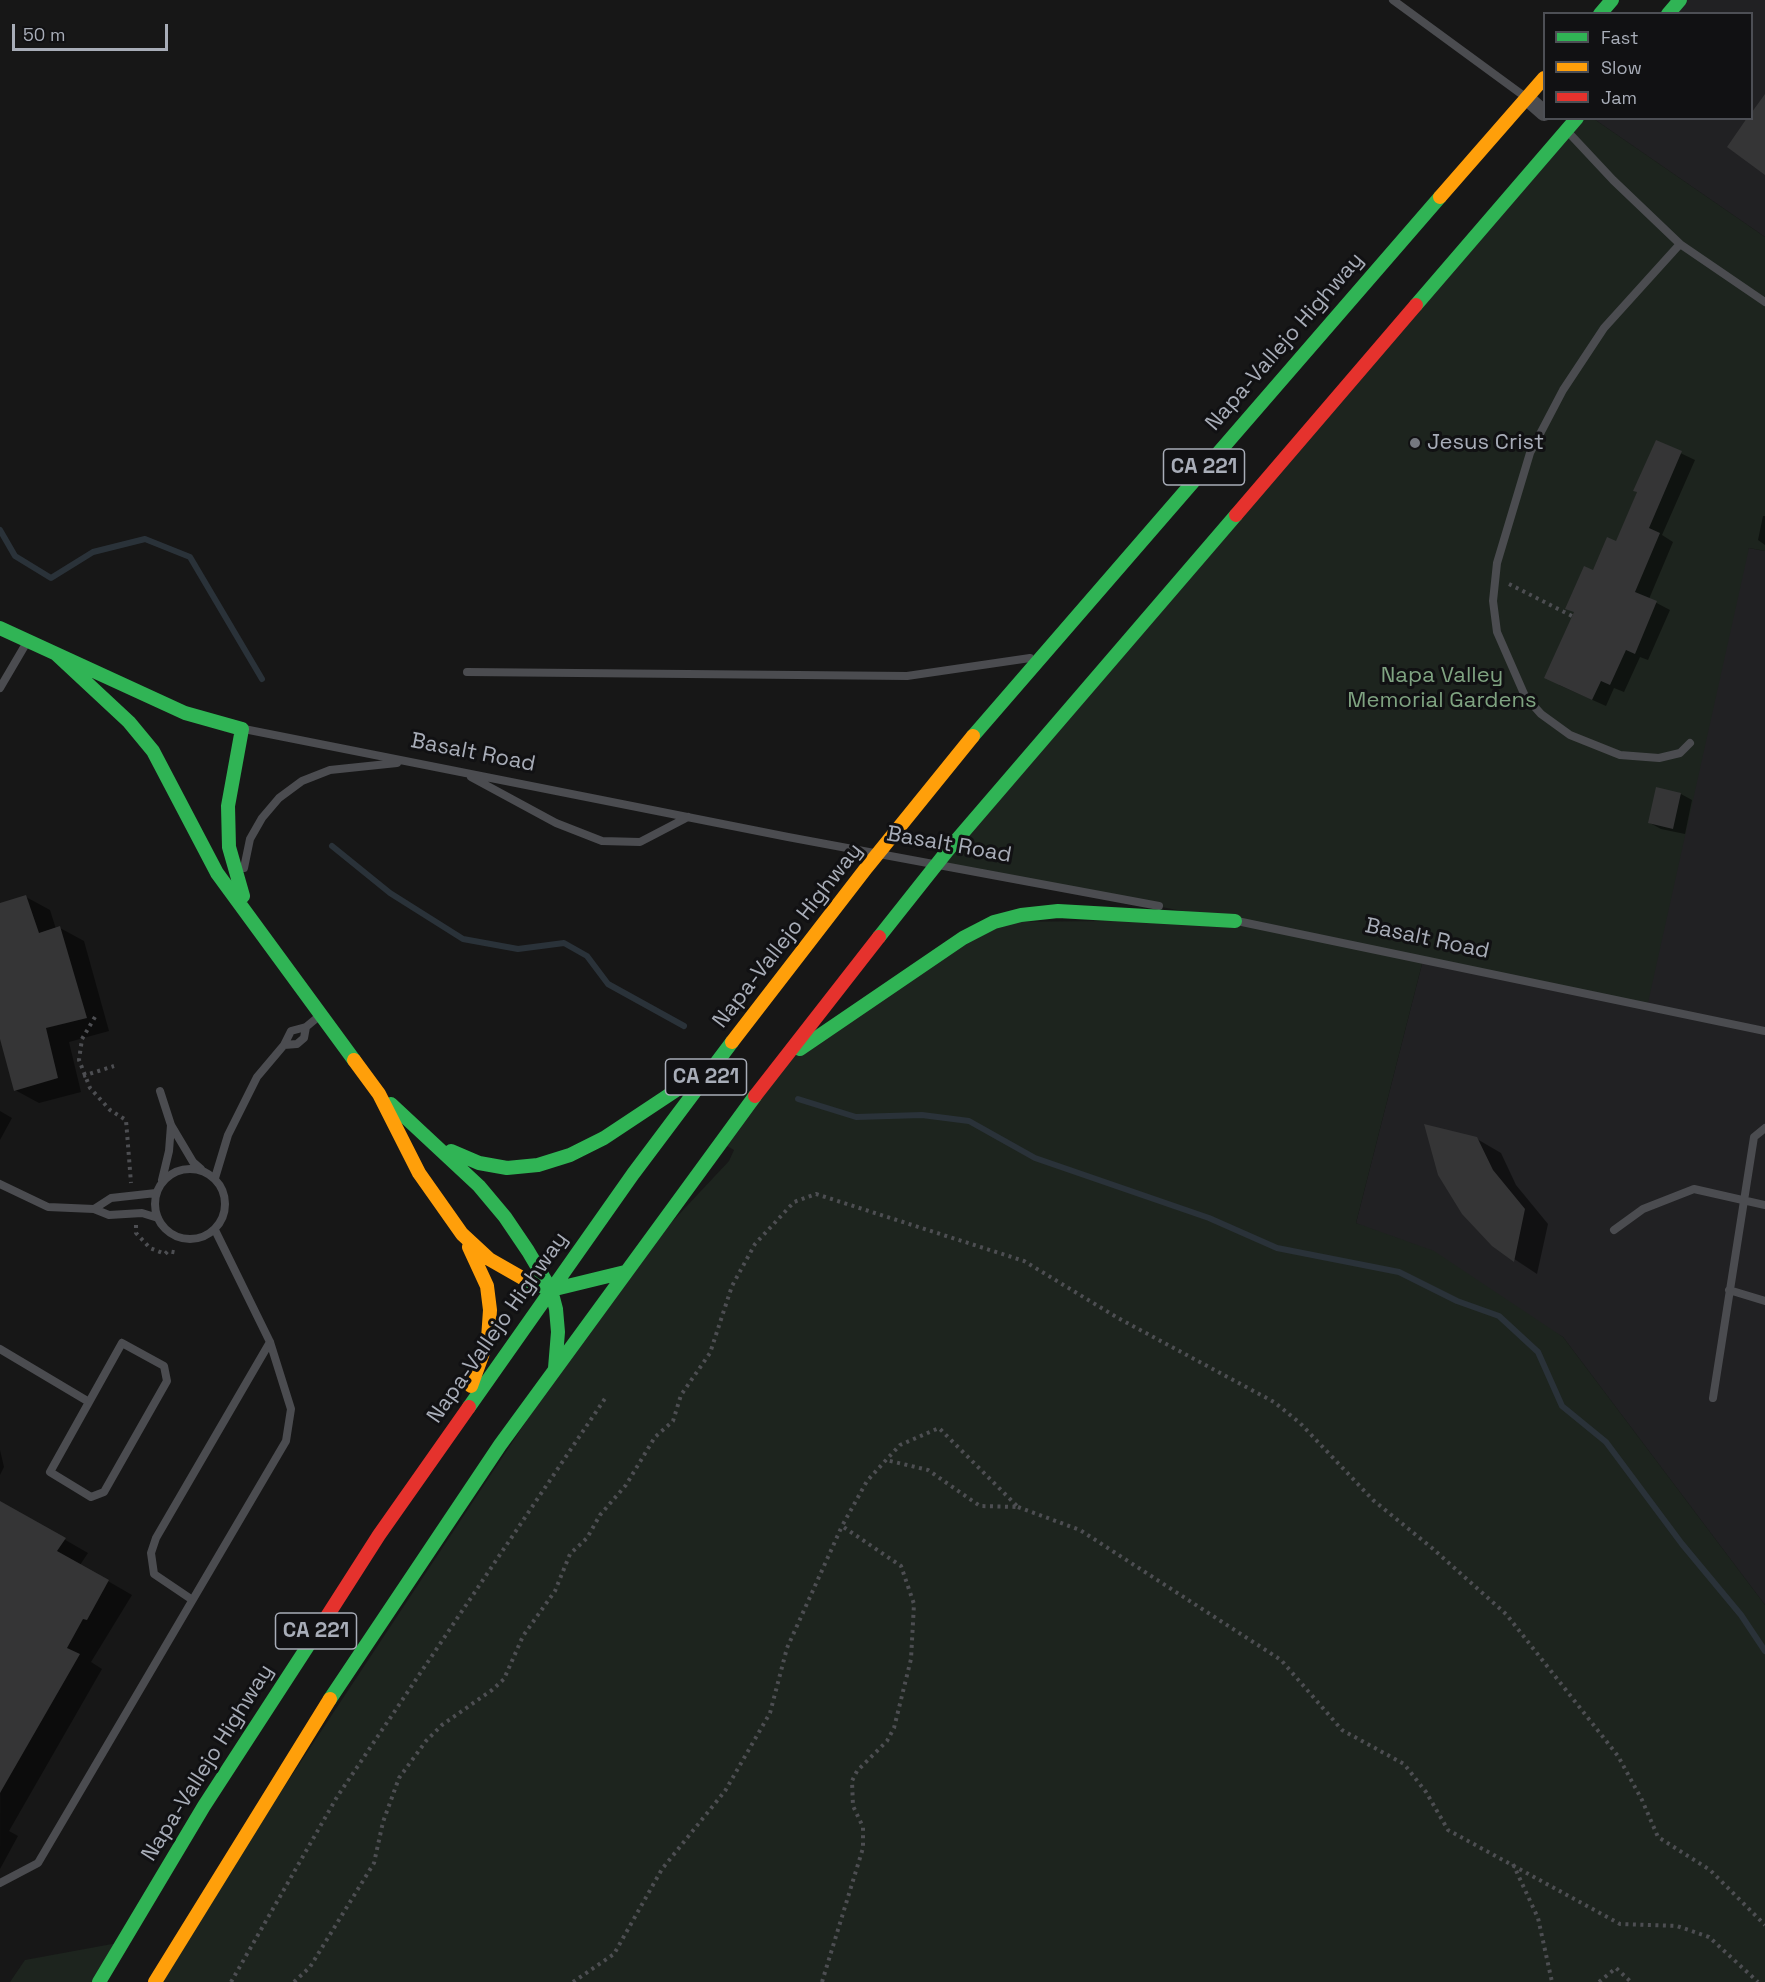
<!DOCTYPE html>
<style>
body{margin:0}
#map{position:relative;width:1765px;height:1982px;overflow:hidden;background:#171717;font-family:"Space Grotesk",sans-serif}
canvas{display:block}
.legend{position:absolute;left:1543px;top:12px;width:210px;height:108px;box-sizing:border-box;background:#111113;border:2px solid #4d4f55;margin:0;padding:8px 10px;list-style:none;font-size:18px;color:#a8adb8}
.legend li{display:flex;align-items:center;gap:12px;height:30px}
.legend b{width:30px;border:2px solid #4d4f55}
.scale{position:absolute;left:12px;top:24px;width:156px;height:27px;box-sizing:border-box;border:3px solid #a8adb8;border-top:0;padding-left:8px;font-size:18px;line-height:21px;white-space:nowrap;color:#a8adb8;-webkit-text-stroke:4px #111113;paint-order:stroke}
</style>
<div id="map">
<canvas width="1765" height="1982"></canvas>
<ul class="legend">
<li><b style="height:8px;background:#30b455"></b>Fast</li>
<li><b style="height:8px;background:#ff9f0a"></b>Slow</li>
<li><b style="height:8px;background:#e5322d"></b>Jam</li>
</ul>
<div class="scale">50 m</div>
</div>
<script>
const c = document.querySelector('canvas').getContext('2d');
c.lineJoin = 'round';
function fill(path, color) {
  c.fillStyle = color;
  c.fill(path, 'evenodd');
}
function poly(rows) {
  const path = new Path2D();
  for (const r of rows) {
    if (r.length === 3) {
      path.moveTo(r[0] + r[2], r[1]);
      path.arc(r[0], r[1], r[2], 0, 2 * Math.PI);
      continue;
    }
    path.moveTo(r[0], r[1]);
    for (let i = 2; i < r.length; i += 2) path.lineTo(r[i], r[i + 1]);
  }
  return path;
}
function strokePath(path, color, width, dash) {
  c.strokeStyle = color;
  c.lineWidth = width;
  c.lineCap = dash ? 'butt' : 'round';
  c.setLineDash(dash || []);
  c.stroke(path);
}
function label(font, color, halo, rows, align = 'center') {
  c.font = font + ' "Space Grotesk",sans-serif';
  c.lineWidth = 6;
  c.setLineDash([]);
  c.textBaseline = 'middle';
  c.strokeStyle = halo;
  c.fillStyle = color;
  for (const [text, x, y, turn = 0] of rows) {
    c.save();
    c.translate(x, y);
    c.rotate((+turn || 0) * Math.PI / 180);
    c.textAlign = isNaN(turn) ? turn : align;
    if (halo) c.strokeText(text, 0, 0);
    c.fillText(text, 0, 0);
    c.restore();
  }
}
fill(poly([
 [1680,0,1765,0,1765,237,1594,119,1752,118,1752,14,1668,13],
 [1749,548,1765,551,1765,1605,1563,1337,1356,1223,1423,960]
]), '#212123');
fill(poly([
 [1577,119,1594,119,1765,237,1765,551,1749,548,1647,1007,1423,960,1356,1223,1434,1251,1563,1337,1765,1605,1765,1982,155,1982,625,1272,729,1161,734,1150,720,1142,778,1065,994,922,1230,920,940,865],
 [123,1942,99,1982,10,1982,25,1960]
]), '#1d241e');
fill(poly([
 [1657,442,1695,460,1662,535,1673,542,1649,599,1670,610,1648,660,1640,657,1624,692,1614,688,1606,706,1559,685,1594,572,1617,543],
 [1763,516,1765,516,1765,545,1758,540],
 [1681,794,1692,800,1685,834,1661,829,1650,823],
 [26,897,50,910,56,929,60,928,84,941,109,1031,69,1042,81,1092,39,1103,15,1090,0,1033,0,904],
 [0,1111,12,1118,0,1140],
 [1477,1139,1501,1153,1516,1185,1548,1224,1537,1274,1493,1245],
 [0,1450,4,1467,0,1475],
 [1,1503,88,1553,80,1565,132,1595,91,1662,102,1669,9,1831,18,1836,0,1869]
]), '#0007');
strokePath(poly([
 [0,530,15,556,51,578,93,552,145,539,190,557,262,679],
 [332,846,390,893,463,939,518,949,564,943,587,956,608,984,684,1026],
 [798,1099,856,1117,922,1115,969,1121,1035,1158,1209,1218,1277,1248,1399,1272,1457,1301,1499,1316,1538,1352,1562,1406,1606,1442,1682,1544,1741,1615,1765,1651]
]), '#2a3239', 6);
fill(poly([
 [1765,94,1765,175,1727,147,1747,118,1752,118,1752,112],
 [1656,440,1682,451,1649,528,1660,533,1635,592,1657,601,1635,654,1626,650,1610,685,1601,681,1592,700,1544,678,1574,612,1565,609,1584,566,1593,570,1607,537,1616,541,1637,492,1633,491],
 [1656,787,1681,793,1673,829,1648,823],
 [26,895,39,933,60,926,87,1018,46,1028,58,1078,14,1091,0,1039,0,903],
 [1424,1124,1477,1137,1493,1170,1525,1209,1514,1262,1492,1246,1462,1214,1438,1175],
 [0,1501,66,1538,57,1551,109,1580,87,1620,83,1619,67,1648,80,1654,0,1793]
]), '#353536');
strokePath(poly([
 [1509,584,1572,616],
 [95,1017,82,1039,79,1060,90,1088,110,1110,126,1120,131,1183],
 [83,1076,114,1066],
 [136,1225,136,1233,150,1248,165,1254,168,1251,178,1253],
 [1018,1507,1080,1530,1281,1660,1342,1730,1404,1764,1426,1792,1448,1830,1620,1924,1677,1926,1709,1937,1758,1982],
 [1513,1864,1538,1918,1552,1982],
 [231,1982,337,1797,606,1397],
 [294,1982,310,1967,374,1863,383,1822,399,1778,426,1741,442,1725,492,1690,504,1679,523,1636,555,1591,570,1554,587,1538,600,1515,626,1485,655,1437,673,1421,681,1395,710,1353,732,1286,755,1244,794,1202,816,1194,1024,1261,1118,1318,1274,1402,1300,1423,1373,1500,1432,1548,1506,1614,1618,1756,1642,1800,1658,1837,1710,1870,1765,1925],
 [573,1982,614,1954,662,1869,725,1791,770,1713,787,1648,842,1526],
 [822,1982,863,1848,863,1827,853,1806,852,1781,857,1771,887,1741,894,1728,911,1659,914,1604,901,1566,842,1526,867,1481,886,1460,900,1445,939,1428,1018,1507,980,1506,928,1470,886,1460],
 [1599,1982,1616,1968,1631,1982]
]), '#4d4e52', 4, [3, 4.5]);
strokePath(poly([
 [1393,0,1524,96],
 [1569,133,1613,180,1680,244,1604,328,1563,390,1530,453,1497,563,1493,601,1497,632,1525,696,1541,714,1570,735,1620,755,1659,758,1680,753,1690,743],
 [1680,244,1765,302],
 [467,672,907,676,1030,658],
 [0,688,27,642],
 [244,729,788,837,1159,906],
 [471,777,556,823,602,841,640,842,688,817],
 [244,868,250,839,262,818,279,798,302,781,330,770,397,763],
 [1237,921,1765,1031],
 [306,1027,304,1038,297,1044,284,1045,291,1031,306,1027,318,1017],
 [160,1091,171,1125,193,1162,201,1169],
 [190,1204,35],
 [215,1178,228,1135,257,1077,284,1045],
 [162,1180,169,1151,171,1125],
 [0,1184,48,1207,94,1209],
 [156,1193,111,1198,94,1209,109,1215,142,1213,158,1218],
 [1614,1230,1643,1209,1694,1189,1765,1205],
 [1729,1290,1765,1301],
 [122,1343,164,1366,167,1381,104,1492,91,1497,50,1472,122,1343],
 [0,1349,89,1402],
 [1713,1398,1754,1137,1765,1128],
 [191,1599,154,1574,151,1553,156,1538,270,1342],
 [0,1883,38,1863,286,1441,291,1409,270,1342,215,1230]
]), '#4b4c50', 8);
strokePath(poly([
 [1527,98,1544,113]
]), '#4b4c50', 16);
strokePath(poly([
 [1600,14,1612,0],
 [1668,14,1680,0],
 [1416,305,1577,118],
 [0,628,185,713,242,729],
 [56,654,129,722,153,751,217,873,354,1060],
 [242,729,228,806,229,847,243,896],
 [973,736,1440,197],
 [879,937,948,850,1236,515],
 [800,1049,963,938,994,922,1021,915,1058,911,1235,921],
 [391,1104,479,1186,505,1217,528,1251,551,1290,556,1309,558,1332,555,1368],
 [451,1151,479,1163,507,1168,538,1165,570,1155,604,1138,699,1075],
 [524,1279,551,1290,625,1272],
 [469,1407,633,1174,732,1042],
 [330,1699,500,1445,755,1096],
 [99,1982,204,1806,317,1632]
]), '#30b455', 14);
strokePath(poly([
 [1440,197,1544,78],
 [732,1042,867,867,973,736],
 [354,1060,379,1094,419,1173,462,1234,489,1259,524,1279],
 [469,1247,487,1286,490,1310,488,1339,471,1386],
 [155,1982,330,1699]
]), '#ff9f0a', 14);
strokePath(poly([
 [1236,515,1416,305],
 [755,1096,879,937],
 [317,1632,379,1535,469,1407]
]), '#e5322d', 14);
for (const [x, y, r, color] of [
 [1415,443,6,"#757880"]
]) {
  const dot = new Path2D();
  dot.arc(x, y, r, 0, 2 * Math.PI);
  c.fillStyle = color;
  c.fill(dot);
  strokePath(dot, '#111113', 2);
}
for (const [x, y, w] of [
 [1204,467,81],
 [706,1077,81],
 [316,1631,81]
]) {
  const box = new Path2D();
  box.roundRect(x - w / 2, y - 18, w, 36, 4.5);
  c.fillStyle = '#111113';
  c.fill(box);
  strokePath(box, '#a8adb8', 1.5);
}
label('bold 21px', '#a8adb8', null, [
 ["CA 221",1204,467],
 ["CA 221",706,1077],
 ["CA 221",316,1631]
]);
label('22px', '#a8adb8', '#111113', [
 ["Napa-Vallejo Highway",1285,342,-49],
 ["Basalt Road",473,753,11],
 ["Basalt Road",949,845,10],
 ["Napa-Vallejo Highway",788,936,-52],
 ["Basalt Road",1427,939,12],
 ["Napa-Vallejo Highway",498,1328,-55],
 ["Napa-Vallejo Highway",208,1763,-58]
]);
label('22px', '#a8adb8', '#111113', [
 ["Jesus Crist",1427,443]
], 'left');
label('22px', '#7fa381', '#111113', [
 ["Napa Valley",1442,676],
 ["Memorial Gardens",1442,701]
]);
</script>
